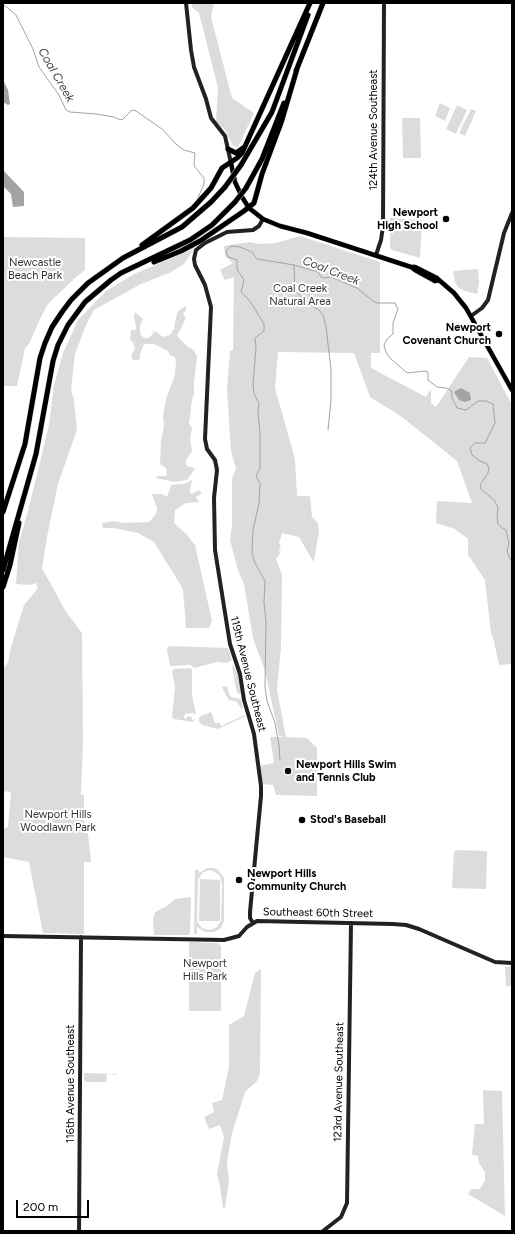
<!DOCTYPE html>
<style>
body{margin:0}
#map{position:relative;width:515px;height:1234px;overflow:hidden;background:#fff;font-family:Figtree,sans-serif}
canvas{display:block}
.frame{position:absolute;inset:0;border:4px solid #000;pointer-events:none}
.scale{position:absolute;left:16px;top:1200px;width:73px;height:18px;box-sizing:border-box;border:2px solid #000;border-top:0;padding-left:5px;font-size:12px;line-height:14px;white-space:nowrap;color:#000;-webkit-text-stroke:3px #fff;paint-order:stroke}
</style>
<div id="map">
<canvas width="515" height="1234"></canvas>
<div class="frame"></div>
<div class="scale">200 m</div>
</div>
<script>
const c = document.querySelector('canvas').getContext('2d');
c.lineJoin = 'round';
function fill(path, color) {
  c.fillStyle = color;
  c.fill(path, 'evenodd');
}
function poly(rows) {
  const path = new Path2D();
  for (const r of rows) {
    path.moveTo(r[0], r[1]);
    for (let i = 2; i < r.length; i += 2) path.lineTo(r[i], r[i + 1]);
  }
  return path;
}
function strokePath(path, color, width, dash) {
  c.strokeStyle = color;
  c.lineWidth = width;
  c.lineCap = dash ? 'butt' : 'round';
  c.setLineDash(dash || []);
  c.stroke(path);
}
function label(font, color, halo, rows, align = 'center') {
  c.font = font + ' Figtree,sans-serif';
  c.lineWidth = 4;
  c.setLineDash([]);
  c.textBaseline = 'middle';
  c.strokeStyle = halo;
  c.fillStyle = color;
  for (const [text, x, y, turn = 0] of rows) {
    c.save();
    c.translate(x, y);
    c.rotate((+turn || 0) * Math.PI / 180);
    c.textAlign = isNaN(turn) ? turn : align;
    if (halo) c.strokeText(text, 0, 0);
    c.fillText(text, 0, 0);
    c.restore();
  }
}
fill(poly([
 [191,3,214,3,211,17,232,98,254,113,238,147,233,146,225,130,216,122,218,88,199,13,192,7],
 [440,103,450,108,445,121,435,116],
 [457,105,467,110,456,134,446,129],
 [471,109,476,111,465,136,459,133],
 [402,118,420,118,421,158,403,158],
 [390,218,422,220,420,258,392,250,390,247],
 [300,236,380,262,380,353,371,353,371,368,426,397,431,389,431,403,436,407,469,357,487,358,512,405,512,664,499,665,493,637,491,633,485,580,468,555,468,539,455,529,436,523,437,501,472,503,457,461,402,417,370,397,354,353,278,352,275,388,295,459,297,496,310,496,312,517,318,523,319,531,314,561,313,561,299,537,282,533,279,543,281,547,279,550,280,554,276,559,282,575,281,646,277,690,286,737,307,738,317,748,317,796,276,795,273,785,261,784,260,766,274,763,270,737,285,737,279,736,265,671,253,638,244,584,238,570,230,540,232,524,232,478,236,469,231,451,227,390,230,351,233,350,234,277,225,280,220,270,233,263,225,256,224,246,250,242,259,244,276,243],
 [3,237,85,238,85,270,75,278,48,304,40,319,29,344,25,348,17,386,3,386],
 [194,249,184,264,171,272,139,285,94,310,86,325,75,354,71,390,74,400,77,430,58,484,47,537,42,568,66,612,82,633,83,742,81,795,84,795,84,820,88,834,91,862,84,862,84,934,43,933,29,862,3,857,3,829,8,827,11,792,3,791,3,670,8,662,11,647,24,605,38,588,36,583,29,585,16,584,19,542,28,511,49,425,54,385,63,353,78,320,106,291,134,274],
 [476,269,478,270,479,283,477,294,465,291,458,287,455,282,453,271],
 [186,306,186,310,183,314,186,318,177,336,188,347,194,350,197,357,194,383,194,394,192,400,189,424,192,428,190,438,192,451,186,460,186,464,189,467,192,467,195,469,187,480,175,482,156,478,157,476,166,476,167,473,166,468,160,464,161,441,164,426,163,416,166,399,175,375,176,362,175,357,170,355,168,351,154,344,144,344,140,354,140,358,138,360,133,360,131,355,135,349,133,342,130,340,131,330,135,330,136,328,135,322,134,317,135,312,143,319,140,325,140,331,141,335,144,338,149,338,155,331,163,337,170,335,174,329,176,317,178,311],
 [192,480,190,490,191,494,199,490,202,493,196,497,199,502,186,503,175,510,174,523,187,535,195,545,212,621,209,628,186,628,183,589,154,542,138,533,114,528,103,528,102,523,114,521,123,523,149,522,156,514,157,508,152,494,162,494,167,497,171,485,184,484],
 [169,646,227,648,229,650,232,660,227,663,217,662,194,668,191,665,188,665,171,666,170,665,167,650],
 [232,666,234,666,238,675,241,693,240,694,237,693],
 [190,668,192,670,192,695,196,715,193,713,185,714,184,718,186,719,187,716,192,717,192,720,195,719,193,722,174,719,172,717,175,687,172,672,174,669],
 [227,686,229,694,231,697,241,699,243,709,241,708,237,702,228,699,222,687],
 [211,712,215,723,220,723,221,726,245,715,246,716,218,729,202,725,199,722,199,717,201,716],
 [456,850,487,851,486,889,452,888,454,852],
 [207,868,214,868,218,870,224,878,224,921,221,928,214,932,205,932,197,927,197,934,194,934,195,870,198,870,199,873],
 [209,870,215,872,220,876,222,885,221,921,216,928,209,930,202,928,197,921,198,880,202,873],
 [200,879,220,880,220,921,199,921],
 [191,897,190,933,189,935,154,935,153,918,155,912,167,906,175,899],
 [189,942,218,943,221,946,221,1011,189,1011],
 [512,966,512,985,506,987,505,967],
 [261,969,260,1074,257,1081,245,1092,232,1133,227,1162,229,1181,225,1208,223,1208,220,1186,217,1174,224,1137,220,1125,209,1129,204,1117,214,1112,212,1103,222,1100,229,1067,229,1025,244,1016,255,973],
 [84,1073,117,1074,117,1075,107,1074,106,1082,86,1082,84,1080],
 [483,1090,502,1091,505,1216,468,1194,471,1189,480,1189,485,1180,485,1172,479,1163,478,1156,472,1155,475,1124,484,1124]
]), '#dcdcdc');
fill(poly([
 [3,80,8,90,10,104,8,105,3,102],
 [3,170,24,192,24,206,13,207,11,194,3,186],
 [461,388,470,393,471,400,465,402,459,400,454,392]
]), '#a3a3a3');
strokePath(poly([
 [3,4,16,15,33,49,39,67,59,95,66,110,70,112,96,114,114,117,120,120,123,119,132,110,136,111,162,129,177,145,184,150,195,153,194,166,204,178,204,184,197,200],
 [170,229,172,226],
 [294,266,295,291,308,303,319,310,323,315,326,327,331,369,331,400,328,430],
 [280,760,279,745,275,723,267,701,265,687,266,622,264,602,265,581,255,563,252,553,253,530,259,503,260,483,256,476,260,468,260,434,258,411,259,403,254,394,253,384,256,347,255,338,264,331,264,324,250,301,241,292,244,280,237,269,237,260,228,257,226,251,231,246,240,247,252,252,257,259,294,265,318,272,322,278,331,277,357,288,373,301,377,303,395,303,398,309,393,323,393,334,387,339,384,345,386,352,390,358,407,373,425,371,428,372,428,380,437,387,446,388,451,390,452,394,452,398,457,408,466,410,478,401,486,401,493,404,495,423,485,443,475,443,470,448,472,455,480,461,487,464,489,468,488,473,480,485,481,489,494,500,498,507,497,516,498,524,502,528,506,530,509,543,507,551,510,559,512,559]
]), '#a3a3a3', 1);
const primary = poly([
 [231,163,235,182,242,197,249,208,263,219,280,226,307,233,411,267,415,267,437,278,439,280,454,293,466,308,512,390],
 [411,267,415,270,435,281,439,280]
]);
const highway = poly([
 [296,71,323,3],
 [228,149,236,153,243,148],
 [241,165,272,112,308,15],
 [246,188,262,159,284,103],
 [142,245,193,208,211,188,222,168,237,158,242,153,310,3],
 [154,262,181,251,200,241,244,211,254,203,262,174,281,123,297,69],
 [3,512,25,444,40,358,45,343,52,327,62,312,71,300,88,283,123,258,182,227,211,202,225,187],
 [3,570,36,454,53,361,58,345,68,325,85,302,111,280,121,273,190,240,212,225,235,202],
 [3,587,10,565,19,523]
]);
strokePath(primary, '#dbdbdb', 5.5);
strokePath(highway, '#dbdbdb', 6);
strokePath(poly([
 [186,3,191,50,194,67,206,99,211,118,225,136,231,163],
 [376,255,381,240,383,226,384,3],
 [471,316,482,308,488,300,504,233,512,213],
 [253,923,250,918,250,912,261,796,261,786,254,734,244,700,240,674,230,644,215,550,214,498,217,470,215,460,207,449,205,439,211,307,205,285,195,265,194,259,196,250,205,243,227,232,253,230,259,226,263,219],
 [3,936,224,940,239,936,247,927,257,921,393,924,406,925,419,929,495,962,512,963],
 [79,1231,81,937],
 [323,1231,341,1217,347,1203,351,923]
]), '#222', 4);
strokePath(primary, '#000', 4.5);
strokePath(highway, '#000', 5);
const highwayBridge = poly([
 [225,187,241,165],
 [235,202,246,188]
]);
strokePath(highwayBridge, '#dbdbdb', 6, []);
strokePath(highwayBridge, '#000', 5);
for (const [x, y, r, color] of [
 [446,219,4,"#000"],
 [499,334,4,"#000"],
 [288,771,4,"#000"],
 [302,820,4,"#000"],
 [239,880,4,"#000"]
]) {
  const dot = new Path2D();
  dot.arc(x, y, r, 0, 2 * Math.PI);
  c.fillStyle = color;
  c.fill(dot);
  strokePath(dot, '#fff', 1.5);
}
label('11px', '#000', '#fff', [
 ["124th Avenue Southeast",374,130,-90],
 ["119th Avenue Southeast",248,674,76],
 ["Southeast 60th Street",318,913,1],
 ["123rd Avenue Southeast",339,1082,-89],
 ["116th Avenue Southeast",71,1084,-90]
]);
label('bold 11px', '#000', '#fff', [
 ["Newport",438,213,"right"],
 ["High School",438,226,"right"],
 ["Newport",491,328,"right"],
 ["Covenant Church",491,341,"right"],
 ["Newport Hills Swim",296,765],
 ["and Tennis Club",296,778],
 ["Stod's Baseball",310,820],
 ["Newport Hills",247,874],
 ["Community Church",247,887]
], 'left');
label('11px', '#333', '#fff', [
 ["Newcastle",35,263],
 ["Beach Park",35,276],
 ["Coal Creek",300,289],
 ["Natural Area",300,302],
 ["Newport Hills",58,815],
 ["Woodlawn Park",58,828],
 ["Newport",205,964],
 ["Hills Park",205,977]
]);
label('italic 12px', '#444', '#fff', [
 ["Coal Creek",56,75,60],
 ["Coal Creek",331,271,21]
]);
</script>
